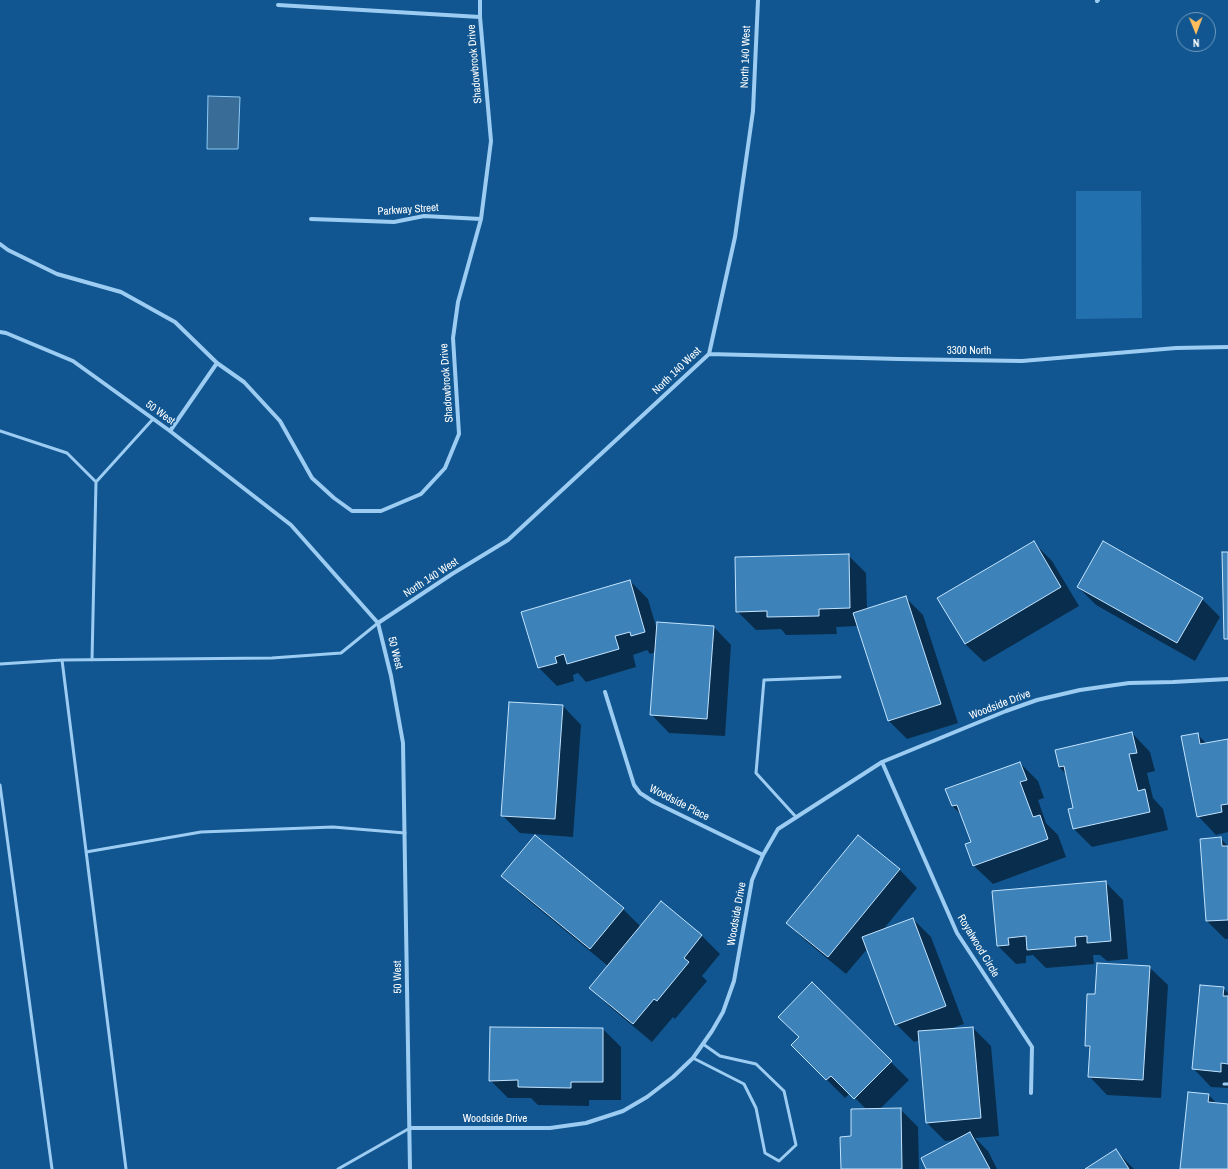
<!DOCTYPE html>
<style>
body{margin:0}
#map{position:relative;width:1228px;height:1169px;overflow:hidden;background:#115690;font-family:"Archivo Narrow",sans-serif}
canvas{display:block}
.north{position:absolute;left:1176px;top:12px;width:40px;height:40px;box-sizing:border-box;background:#115690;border:1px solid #709abc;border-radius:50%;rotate:179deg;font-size:11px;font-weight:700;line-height:16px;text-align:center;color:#fff}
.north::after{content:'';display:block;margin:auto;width:14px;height:18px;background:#ffbf5d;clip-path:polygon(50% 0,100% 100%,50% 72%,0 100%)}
</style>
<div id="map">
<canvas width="1228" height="1169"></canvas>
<div class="north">N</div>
</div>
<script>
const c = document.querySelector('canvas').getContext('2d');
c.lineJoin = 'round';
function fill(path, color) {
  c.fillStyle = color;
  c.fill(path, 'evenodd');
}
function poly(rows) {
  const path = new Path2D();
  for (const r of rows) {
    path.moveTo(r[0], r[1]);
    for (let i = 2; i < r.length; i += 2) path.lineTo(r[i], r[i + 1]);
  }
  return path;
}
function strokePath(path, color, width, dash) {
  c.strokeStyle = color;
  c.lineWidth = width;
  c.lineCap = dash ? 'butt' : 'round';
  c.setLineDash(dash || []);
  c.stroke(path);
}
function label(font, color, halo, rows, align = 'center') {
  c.font = font + ' "Archivo Narrow",sans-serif';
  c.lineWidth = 3;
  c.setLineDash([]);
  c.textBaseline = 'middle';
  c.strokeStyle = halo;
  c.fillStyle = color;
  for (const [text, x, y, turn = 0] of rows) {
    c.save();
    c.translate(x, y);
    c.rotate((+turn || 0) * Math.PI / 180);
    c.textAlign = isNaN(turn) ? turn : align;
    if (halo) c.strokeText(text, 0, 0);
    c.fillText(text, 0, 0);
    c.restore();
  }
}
fill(poly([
 [1076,191,1141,191,1142,318,1076,319]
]), '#2370af');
const water = poly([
 [208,96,240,97,238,149,207,149,208,96]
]);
fill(water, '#396c96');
strokePath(water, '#8dc9f6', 1);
fill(poly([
 [1034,543,1052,561,1079,606,984,662,965,644,939,598],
 [848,555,866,573,867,609,905,597,923,615,958,723,907,739,889,721,858,626,836,627,837,634,786,635,781,629,756,630,737,611],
 [630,581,648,599,657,630,713,626,731,645,725,736,669,733,651,714,656,652,650,654,647,650,633,655,636,667,586,682,578,673,573,675,574,681,557,686,539,668],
 [1078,587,1202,599,1220,617,1195,661,1096,605],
 [563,706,581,725,573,837,520,833,502,815],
 [1132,733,1150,752,1155,771,1147,773,1153,798,1163,809,1168,830,1092,847,1074,829,1075,809,1066,774,1059,767],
 [1197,734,1207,744,1228,740,1228,832,1216,835,1198,816],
 [1020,763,1038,781,1044,798,1038,800,1046,823,1058,835,1066,857,993,884,974,866,967,844,972,843,962,815,952,806],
 [1220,838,1228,846,1228,939,1225,939,1207,921],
 [899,869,917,888,882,931,913,919,931,937,964,1024,949,1029,973,1028,991,1046,999,1136,975,1138,988,1151,997,1169,928,1169,957,1140,945,1141,927,1123,920,1040,914,1042,896,1024,868,948,846,974,806,941,787,923],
 [502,876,623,909,641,927,661,903,702,936,720,954,702,976,707,981,675,1019,673,1017,652,1042,609,1006,591,988,608,966,521,894],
 [1105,882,1123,900,1128,959,1107,961,1100,955,1093,955,1094,964,1046,968,1033,955,1026,956,1026,963,1016,964,998,946,993,892],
 [1149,967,1168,985,1161,1098,1107,1095,1089,1076,1091,1050,1086,1045],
 [812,984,909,1080,880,1109,900,1109,918,1127,919,1169,842,1169,852,1137,866,1109,850,1093,845,1098,792,1045,800,1038],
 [1223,988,1228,993,1228,1088,1211,1087,1193,1068],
 [491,1028,603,1029,621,1047,621,1100,589,1100,589,1106,538,1105,531,1098,508,1098,490,1080],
 [1209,1095,1217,1104,1228,1105,1228,1169,1181,1169],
 [1115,1150,1134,1169,1087,1169]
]), '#0007');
const building = poly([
 [1034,541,1061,587,965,644,937,598,1034,541],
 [1103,541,1203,598,1177,643,1077,587,1103,541],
 [1222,552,1228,552,1228,639,1224,639,1222,552],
 [849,554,850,608,819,609,819,616,767,617,767,611,736,612,735,557,849,554],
 [630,580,645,632,631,636,630,632,615,636,619,649,567,664,564,654,555,657,557,663,538,668,521,612,630,580],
 [906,596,941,704,888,721,853,613,906,596],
 [657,622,714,626,707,719,650,715,657,622],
 [509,702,563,705,555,819,501,816,509,702],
 [1132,732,1137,753,1129,754,1138,791,1145,789,1150,812,1073,829,1068,809,1073,808,1064,766,1059,767,1055,750,1132,732],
 [1198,733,1200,744,1228,739,1228,804,1221,805,1222,812,1197,817,1181,736,1198,733],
 [1020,762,1027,780,1020,782,1033,817,1040,815,1048,839,973,866,965,844,971,842,957,805,952,806,945,789,1020,762],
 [535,835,624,908,590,949,501,876,535,835],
 [858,835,900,869,828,957,786,923,858,835],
 [1221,837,1222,846,1228,846,1228,920,1206,921,1200,839,1221,837],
 [1106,881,1111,941,1087,943,1087,936,1075,937,1076,946,1027,950,1026,936,1008,938,1009,945,997,946,992,891,1106,881],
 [661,901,702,935,684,958,689,962,657,1001,654,999,633,1024,589,988,661,901],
 [913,918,946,1006,895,1025,862,937,913,918],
 [1097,963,1150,966,1143,1080,1088,1077,1090,1046,1085,1046,1087,994,1095,994,1097,963],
 [812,982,892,1061,854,1099,831,1076,826,1080,791,1045,799,1037,778,1017,812,982],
 [1200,985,1224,987,1223,996,1228,996,1228,1064,1221,1063,1221,1072,1192,1069,1200,985],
 [490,1027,603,1028,603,1082,571,1082,571,1088,518,1087,518,1080,489,1081,490,1027],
 [973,1027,981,1118,926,1123,918,1031,973,1027],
 [1188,1092,1209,1094,1208,1102,1228,1104,1228,1169,1180,1169,1188,1092],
 [901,1108,902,1169,841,1169,840,1137,851,1136,851,1109,901,1108],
 [970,1132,990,1169,926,1169,921,1158,970,1132],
 [1116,1149,1129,1169,1085,1169,1116,1149]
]);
fill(building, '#3e82ba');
strokePath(building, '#c3e3fd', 1);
strokePath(poly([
 [0,431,67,453,96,482],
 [62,660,272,658,341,653,378,623],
 [92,660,96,482,153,419],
 [0,664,62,660,126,1169],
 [0,785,52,1169],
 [796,817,756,773,764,680,840,677],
 [86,852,201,832,333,827,405,833],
 [693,1058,744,1084,756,1108,765,1153,779,1161,796,1145,784,1091,756,1064,720,1056,703,1044],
 [1224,1084,1228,1084],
 [338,1169,410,1128]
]), '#9cccf2', 3);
strokePath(poly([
 [1097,1,1098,0],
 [278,5,480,17],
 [311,219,394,222,424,216,481,219],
 [0,244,8,250,57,274,121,292,175,322,217,363,244,382,280,421,312,478,334,498,352,511,381,511,421,494,445,468,459,434,453,338,458,302,481,219,491,141,480,17,480,0],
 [0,332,6,333,73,361,170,431,291,525,378,623,391,676,403,743,410,1169],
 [709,354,899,359,1022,361,1176,348,1228,347],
 [170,431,217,363],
 [378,623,452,574,508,540,709,354,735,237,753,111,758,0],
 [605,692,634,785,640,793,654,802,763,855],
 [882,762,957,933,1032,1047,1031,1093],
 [410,1128,550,1128,586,1123,623,1111,647,1097,673,1077,693,1058,712,1031,723,1012,734,981,752,880,763,855,778,829,882,762,1006,711,1037,700,1080,690,1129,683,1173,682,1228,679]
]), '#9cccf2', 4);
label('11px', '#fff', '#115690', [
 ["North 140 West",746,57,-88],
 ["Shadowbrook Drive",475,64,-95],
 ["Parkway Street",408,210,-4],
 ["3300 North",969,351],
 ["North 140 West",677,371,-44],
 ["Shadowbrook Drive",447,383,-94],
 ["50 West",160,413,36],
 ["North 140 West",431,578,-33],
 ["50 West",395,653,76],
 ["Woodside Drive",1000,705,-21],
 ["Woodside Place",679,803,27],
 ["Woodside Drive",737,914,-80],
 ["Royalwood Circle",978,946,59],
 ["50 West",398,977,-91],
 ["Woodside Drive",495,1119]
]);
</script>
